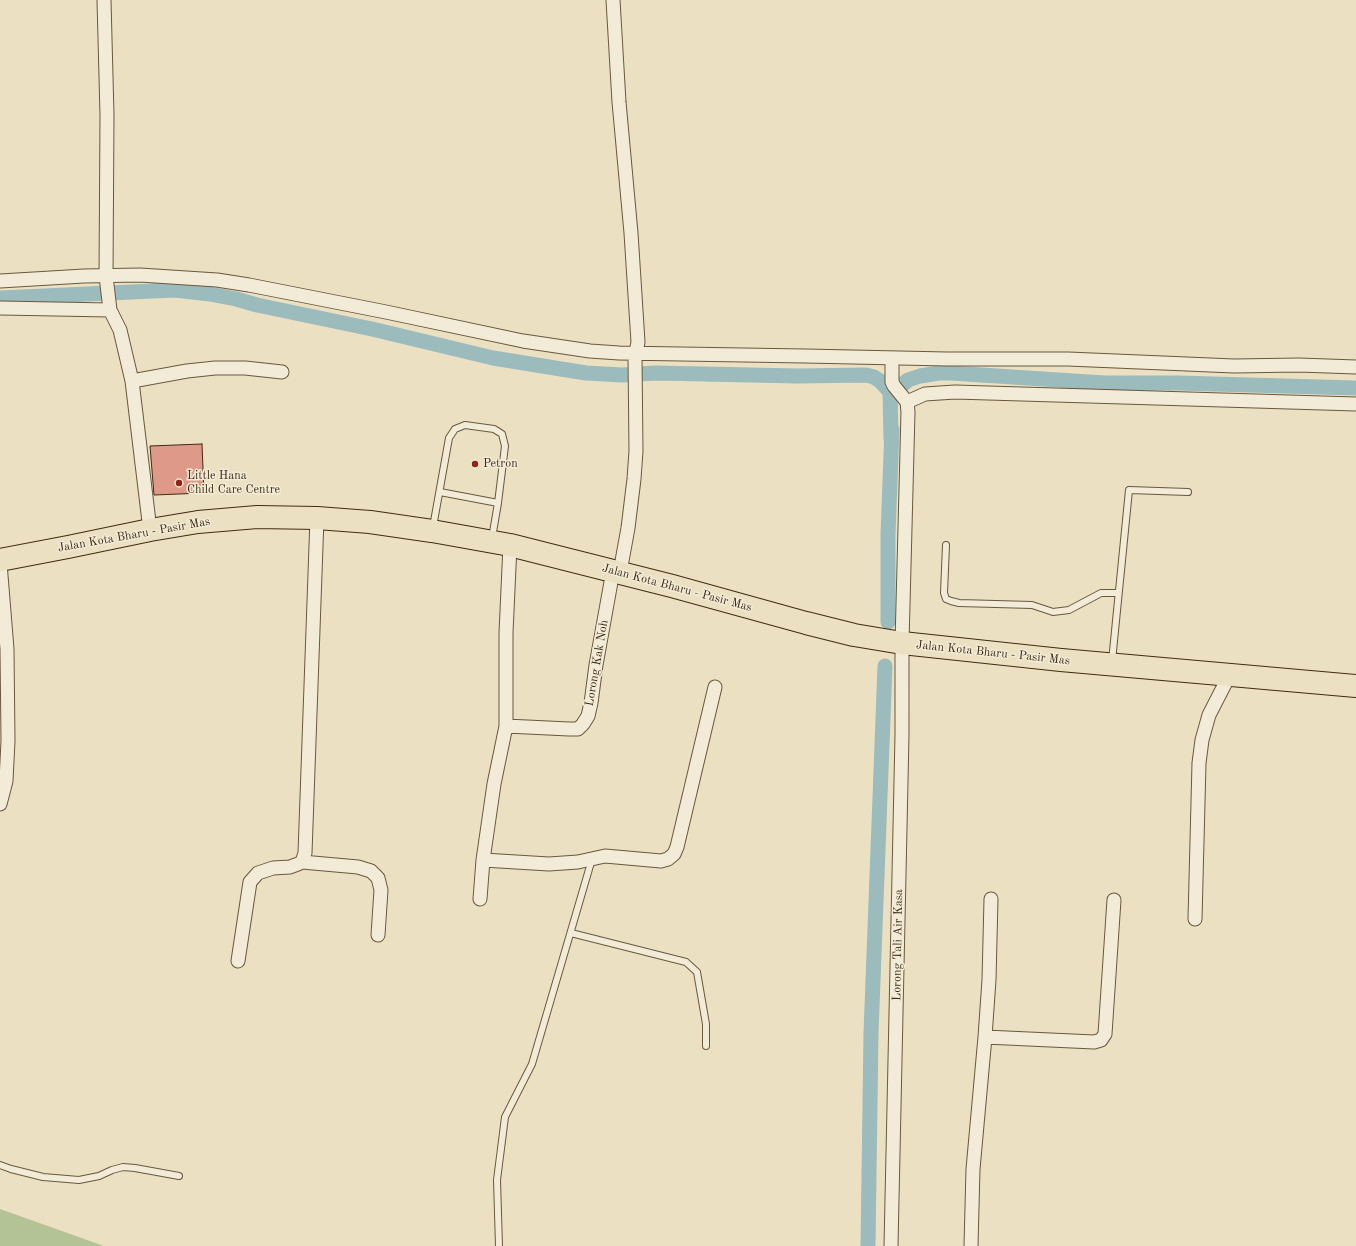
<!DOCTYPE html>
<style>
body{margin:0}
canvas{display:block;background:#ebe0c1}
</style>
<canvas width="1356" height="1246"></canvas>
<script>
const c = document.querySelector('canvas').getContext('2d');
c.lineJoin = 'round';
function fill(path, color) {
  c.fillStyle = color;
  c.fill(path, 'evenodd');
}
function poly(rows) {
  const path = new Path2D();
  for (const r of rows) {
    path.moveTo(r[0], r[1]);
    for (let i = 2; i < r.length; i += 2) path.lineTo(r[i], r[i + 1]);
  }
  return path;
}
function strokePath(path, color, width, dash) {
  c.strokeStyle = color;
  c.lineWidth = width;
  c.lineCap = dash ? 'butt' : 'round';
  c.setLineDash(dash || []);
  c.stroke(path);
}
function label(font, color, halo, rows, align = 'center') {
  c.font = font + ' "Old Standard TT",serif';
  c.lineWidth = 3;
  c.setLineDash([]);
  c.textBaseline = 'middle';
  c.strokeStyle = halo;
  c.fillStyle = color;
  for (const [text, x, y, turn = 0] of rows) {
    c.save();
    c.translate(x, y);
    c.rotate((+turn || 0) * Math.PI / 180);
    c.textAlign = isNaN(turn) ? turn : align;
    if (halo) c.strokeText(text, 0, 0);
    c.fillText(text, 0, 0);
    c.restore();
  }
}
fill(poly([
 [0,1209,104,1246,0,1246]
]), '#b4c395');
strokePath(poly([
 [0,298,175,290,210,294,236,299,257,305,372,329,493,358,586,373,622,375,656,373,798,376,866,375,874,377,880,381,890,392,891,439],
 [900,387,908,380,920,376,939,373,951,373,1104,383,1178,383,1356,388],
 [888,622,888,534,892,429],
 [868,1246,871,1033,885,666]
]), '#9cbbbc', 15);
const building = poly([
 [202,444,204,493,154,495,150,446,202,444]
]);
fill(building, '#de9988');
strokePath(building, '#3f2b13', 1);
const service = poly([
 [440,492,498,503],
 [433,527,449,438,455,429,465,425,494,429,502,434,505,446,498,503,492,538],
 [946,545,944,593,946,599,951,601,959,603,1032,605,1053,612,1069,610,1101,593,1118,593],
 [1112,661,1129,490,1188,492],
 [571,933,686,962,697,972,706,1024,706,1046],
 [0,1165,11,1169,43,1177,79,1180,99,1176,112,1170,123,1167,135,1168,179,1176],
 [499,1246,497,1180,505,1117,532,1064,592,859]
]);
const minor = poly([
 [104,0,107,115,106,276,110,310,120,330,132,381,150,530],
 [613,0,619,102,631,233,638,342,635,358,636,451,634,479,628,528,620,572],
 [0,281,84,276,140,275,217,280,249,285,386,312,523,341,590,351,619,353,805,356,947,359,1068,359,1234,366,1299,365,1356,367],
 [0,308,110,310],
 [132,381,187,371,215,368,245,368,282,372],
 [907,402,925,394,955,392,1356,404],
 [0,563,7,649,8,741,6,781,0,804],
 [506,726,569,729,578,729,583,724,588,716,591,703,596,665,613,571],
 [483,860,549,864,578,862,605,856,661,861,668,859,674,854,677,847,715,687],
 [302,862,358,867,371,871,378,878,381,890,378,935],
 [480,899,483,860,494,784,506,726,506,633,510,545],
 [1195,919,1199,763,1202,740,1209,715,1229,676],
 [238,961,250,882,258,873,273,868,290,867,298,864,302,862,305,853,317,518],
 [985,1037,1094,1042,1101,1040,1105,1034,1114,900],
 [891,1246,902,735,902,643,908,412,907,402,894,386,892,382,892,358],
 [971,1246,973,1169,985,1037,989,980,991,899]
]);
const trunk = poly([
 [0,560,68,547,150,530,198,522,257,517,317,518,370,522,432,531,510,545,672,586,806,623,854,635,902,643,1061,660,1356,686]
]);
strokePath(service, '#6a583e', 8);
strokePath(minor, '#6a583e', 15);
strokePath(trunk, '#3f2b13', 24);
strokePath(service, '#f2ebd7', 6);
strokePath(minor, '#f2ebd7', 13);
strokePath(trunk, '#ebe0c1', 22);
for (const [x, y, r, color] of [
 [475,464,4,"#8f2418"],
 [179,483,4,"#8f2418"]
]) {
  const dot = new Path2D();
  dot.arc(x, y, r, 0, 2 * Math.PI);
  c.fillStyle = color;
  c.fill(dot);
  strokePath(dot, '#f2ebd7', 1.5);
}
label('12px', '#3f2b13', '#f2ebd7', [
 ["Petron",483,464],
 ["Little Hana",187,476],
 ["Child Care Centre",187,490]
], 'left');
label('12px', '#3f2b13', '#f2ebd7', [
 ["Jalan Kota Bharu - Pasir Mas",134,535,-10],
 ["Jalan Kota Bharu - Pasir Mas",677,588,15],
 ["Jalan Kota Bharu - Pasir Mas",993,653,6],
 ["Lorong Kak Noh",597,663,-80],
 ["Lorong Tali Air Kasa",898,945,-89]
]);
</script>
